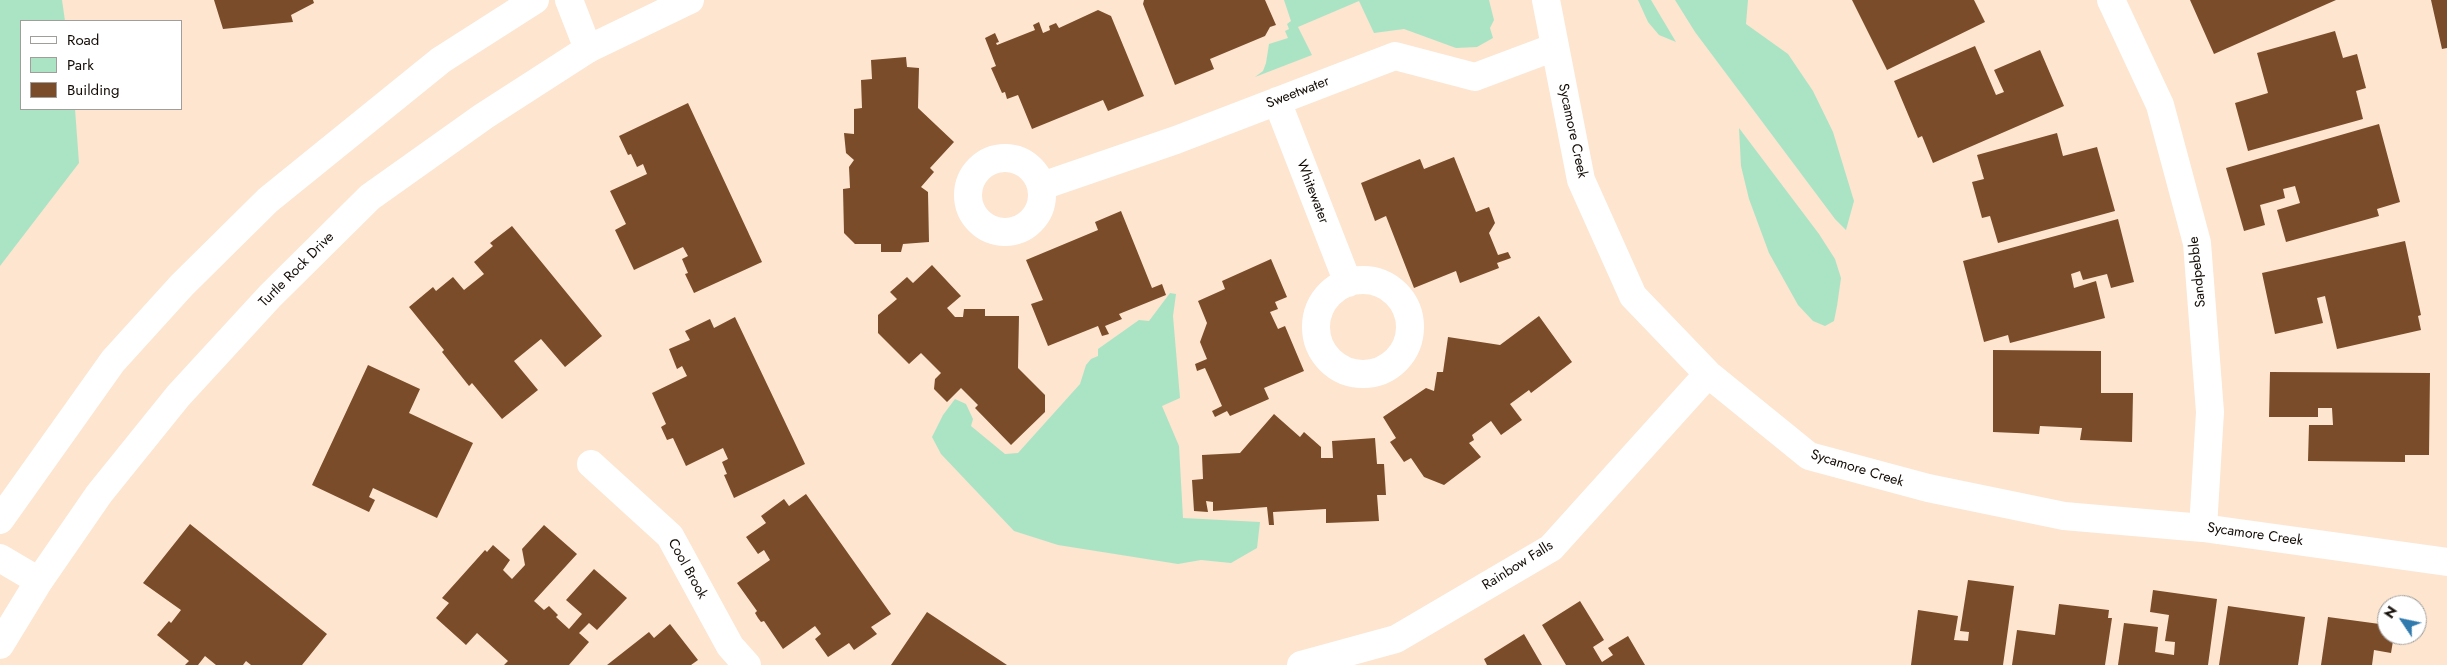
<!DOCTYPE html>
<style>
body{margin:0}
#map{position:relative;width:2447px;height:665px;overflow:hidden;background:#fde5cf;font-family:Jost,sans-serif}
canvas{display:block}
.legend{position:absolute;left:20px;top:20px;width:162px;height:90px;box-sizing:border-box;background:#fff;border:1px solid #a09d9b;margin:0;padding:6px 9px;list-style:none;font-size:15px;color:#120b05}
.legend li{display:flex;align-items:center;gap:10px;height:25px}
.legend b{width:25px;border:1px solid #a09d9b}
.north{position:absolute;left:2377px;top:595px;width:50px;height:50px;box-sizing:border-box;background:#fff;border:1px solid #a09d9b;border-radius:50%;rotate:304deg;font-size:14px;font-weight:700;line-height:20px;text-align:center;color:#120b05}
.north::after{content:'';display:block;margin:auto;width:18px;height:22px;background:#307aad;clip-path:polygon(50% 0,100% 100%,50% 72%,0 100%)}
</style>
<div id="map">
<canvas width="2447" height="665"></canvas>
<ul class="legend">
<li><b style="height:6px;background:#fff"></b>Road</li>
<li><b style="height:14px;background:#abe4c5"></b>Park</li>
<li><b style="height:14px;background:#7b4c29"></b>Building</li>
</ul>
<div class="north">N</div>
</div>
<script>
const c = document.querySelector('canvas').getContext('2d');
c.lineJoin = 'round';
function fill(path, color) {
  c.fillStyle = color;
  c.fill(path, 'evenodd');
}
function poly(rows) {
  const path = new Path2D();
  for (const r of rows) {
    if (r.length === 3) {
      path.moveTo(r[0] + r[2], r[1]);
      path.arc(r[0], r[1], r[2], 0, 2 * Math.PI);
      continue;
    }
    path.moveTo(r[0], r[1]);
    for (let i = 2; i < r.length; i += 2) path.lineTo(r[i], r[i + 1]);
  }
  return path;
}
function strokePath(path, color, width, dash) {
  c.strokeStyle = color;
  c.lineWidth = width;
  c.lineCap = dash ? 'butt' : 'round';
  c.setLineDash(dash || []);
  c.stroke(path);
}
function label(font, color, halo, rows, align = 'center') {
  c.font = font + ' Jost,sans-serif';
  c.lineWidth = 5;
  c.setLineDash([]);
  c.textBaseline = 'middle';
  c.strokeStyle = halo;
  c.fillStyle = color;
  for (const [text, x, y, turn = 0] of rows) {
    c.save();
    c.translate(x, y);
    c.rotate((+turn || 0) * Math.PI / 180);
    c.textAlign = isNaN(turn) ? turn : align;
    if (halo) c.strokeText(text, 0, 0);
    c.fillText(text, 0, 0);
    c.restore();
  }
}
fill(poly([
 [0,0,62,0,65,21,21,21,21,109,75,109,79,163,0,266],
 [1284,0,1489,0,1494,20,1490,28,1493,38,1477,47,1456,48,1404,29,1374,33,1359,1,1298,27,1312,55,1255,77,1263,71,1266,63,1269,44,1288,38,1285,31,1289,29,1287,24,1291,21],
 [1638,0,1651,0,1676,42,1659,35,1648,22],
 [1675,0,1748,0,1746,24,1788,54,1813,91,1833,132,1854,201,1846,230,1835,219,1695,32],
 [1739,128,1819,234,1835,259,1841,278,1837,306,1834,321,1825,326,1813,321,1798,305,1769,253,1749,199,1741,166],
 [1170,293,1176,294,1173,316,1180,398,1162,406,1179,446,1183,518,1260,522,1257,548,1231,563,1201,560,1178,564,1058,545,1014,531,941,454,932,437,943,415,955,399,966,404,973,419,971,426,1005,454,1018,453,1080,384,1086,365,1091,359,1098,356,1098,349,1139,320,1149,321]
]), '#abe4c5');
fill(poly([
 [214,0,313,0,314,3,291,15,293,22,223,29],
 [1144,0,1265,0,1276,25,1270,27,1265,36,1210,59,1214,69,1175,85,1143,4],
 [1852,0,1974,0,1985,22,1887,70],
 [2190,0,2336,0,2214,54],
 [2431,0,2447,0,2447,48,2442,49],
 [1098,10,1111,16,1144,96,1108,111,1103,100,1032,129,1018,95,1007,99,1005,92,1002,93,991,68,996,66,985,38,995,33,999,42,996,43,997,45,1035,30,1033,25,1039,22,1043,33,1050,30,1049,26,1056,23,1059,28],
 [2335,31,2343,58,2357,54,2366,88,2356,91,2363,119,2248,151,2235,103,2268,93,2257,53],
 [1975,46,1996,95,2004,92,1994,70,2040,50,2064,106,1933,163,1922,136,1918,138,1894,81],
 [906,57,907,67,919,68,918,108,954,142,930,168,934,172,921,187,928,192,929,242,903,244,901,252,881,252,881,244,855,244,844,233,843,189,850,188,849,167,854,160,846,153,844,133,854,134,854,109,862,108,861,80,872,79,871,60],
 [688,103,762,262,694,293,685,274,688,273,682,259,688,256,683,247,634,270,615,230,626,224,610,191,647,174,643,164,637,167,631,154,628,155,619,136],
 [2379,124,2400,202,2377,209,2379,216,2286,242,2277,210,2300,203,2295,186,2283,189,2285,198,2260,205,2265,225,2244,231,2226,168],
 [2057,133,2063,156,2097,147,2115,211,1998,243,1990,216,1982,218,1972,182,1984,179,1977,155],
 [1454,157,1476,212,1489,207,1495,223,1489,233,1498,255,1508,252,1511,258,1497,263,1499,268,1460,283,1456,271,1414,288,1386,216,1375,221,1361,183,1420,159,1424,169],
 [1121,211,1152,288,1162,284,1166,295,1119,314,1122,319,1105,326,1109,334,1102,336,1098,326,1048,346,1031,304,1043,300,1026,260,1098,230,1095,222],
 [2118,219,2134,282,2111,288,2107,274,2083,280,2080,271,2071,274,2074,288,2096,281,2105,318,2010,343,2008,335,1984,342,1963,261],
 [512,226,602,336,565,367,541,339,514,361,538,390,502,419,472,383,469,386,442,352,444,350,409,307,433,287,436,291,453,277,464,290,484,274,474,262,493,246,490,243],
 [2405,241,2421,315,2418,316,2421,330,2337,349,2325,296,2317,298,2323,323,2275,334,2262,273],
 [1271,259,1287,297,1275,302,1278,309,1270,312,1278,329,1285,326,1304,371,1264,388,1269,399,1230,416,1227,411,1215,417,1212,411,1222,406,1205,368,1197,371,1195,364,1207,359,1200,342,1207,323,1198,301,1225,289,1222,281],
 [932,265,961,296,947,308,955,317,963,317,964,309,985,309,985,316,1019,316,1018,368,1045,395,1045,412,1011,445,975,408,978,405,961,388,947,402,934,389,935,379,941,373,921,353,909,364,878,333,878,315,897,299,890,292,907,277,913,283],
 [1539,316,1572,362,1531,393,1529,390,1510,404,1522,420,1501,435,1491,421,1472,435,1474,440,1469,443,1481,457,1444,485,1424,477,1411,458,1404,462,1390,442,1396,438,1383,417,1426,388,1434,391,1437,372,1443,372,1448,337,1500,345],
 [735,317,805,464,734,498,724,475,727,474,722,462,728,459,723,448,686,466,673,438,667,440,661,427,666,424,652,393,687,376,682,366,677,369,669,349,690,340,685,331,710,319,714,328],
 [1993,350,2101,351,2101,393,2133,393,2132,442,2080,440,2082,428,2040,426,2039,434,1993,432],
 [368,365,420,389,409,413,473,443,437,518,373,488,369,497,375,500,369,512,312,485],
 [2270,372,2430,373,2429,455,2405,455,2405,462,2308,461,2309,425,2333,425,2332,408,2318,408,2318,417,2269,417],
 [1274,414,1300,437,1304,432,1321,447,1321,458,1333,458,1332,441,1375,438,1377,464,1384,464,1386,495,1377,495,1379,521,1326,523,1326,509,1273,512,1274,525,1269,525,1267,507,1213,511,1213,502,1206,501,1208,512,1194,511,1192,480,1203,479,1202,455,1240,453],
 [806,494,891,614,871,627,877,634,854,650,849,643,828,657,815,639,821,634,815,626,783,649,764,621,761,622,758,618,755,613,757,611,737,583,770,560,764,550,758,554,746,537,766,523,761,516,784,499,789,506],
 [190,524,327,634,302,665,251,665,246,661,243,665,216,665,205,656,198,665,185,665,189,661,157,635,169,621,171,623,181,610,143,583],
 [544,525,577,554,534,601,544,610,549,606,558,615,556,617,569,629,582,614,566,600,594,569,627,598,597,630,589,623,579,633,589,642,569,665,504,665,508,661,477,633,466,645,436,618,449,603,442,598,485,550,487,552,493,545,510,560,503,570,512,579,525,565,522,549],
 [1968,580,2014,586,2003,665,1911,665,1918,610,1958,616,1954,640,1968,641,1969,632,1960,631],
 [2153,590,2217,599,2208,665,2118,665,2124,623,2158,627,2155,652,2174,655,2175,642,2165,641,2169,615,2150,612],
 [1580,601,1604,640,1593,647,1602,662,1613,655,1608,648,1628,636,1645,665,1566,665,1542,625],
 [2059,604,2109,610,2108,618,2112,618,2105,665,2012,665,2017,630,2055,635],
 [2228,606,2305,617,2298,665,2219,665],
 [927,612,1007,665,891,665],
 [2328,617,2387,625,2387,635,2394,635,2391,653,2374,650,2372,665,2321,665],
 [670,624,698,660,691,665,607,665,649,632,654,638],
 [1524,634,1542,665,1487,665,1484,659]
]), '#7b4c29');
strokePath(poly([
 [569,0,588,49],
 [1546,0,1581,180,1633,296,1708,374,1809,456,1928,488,2064,516,2203,528,2447,562],
 [2111,0,2160,105,2197,243,2210,412,2203,528],
 [1277,101,1348,283],
 [1005,195,37],
 [1042,186,1176,140,1395,56,1475,77,1555,47],
 [1363,327,47],
 [591,464,670,536,730,646,747,665],
 [0,558,39,581],
 [1301,665,1396,639,1551,548,1708,374]
]), '#fff', 28);
strokePath(poly([
 [0,520,113,361,182,285,268,200,441,60,535,0],
 [0,645,39,581,99,494,178,396,270,296,370,197,484,116,588,49,690,0]
]), '#fff', 28);
label('14px', '#120b05', '#fff', [
 ["Sweetwater",1298,93,-21],
 ["Sycamore Creek",1572,131,78],
 ["Whitewater",1312,192,69],
 ["Turtle Rock Drive",297,270,-45],
 ["Sandpebble",2198,272,-96],
 ["Sycamore Creek",1857,469,17],
 ["Sycamore Creek",2255,535,8],
 ["Rainbow Falls",1518,566,-32],
 ["Cool Brook",687,569,61]
]);
</script>
